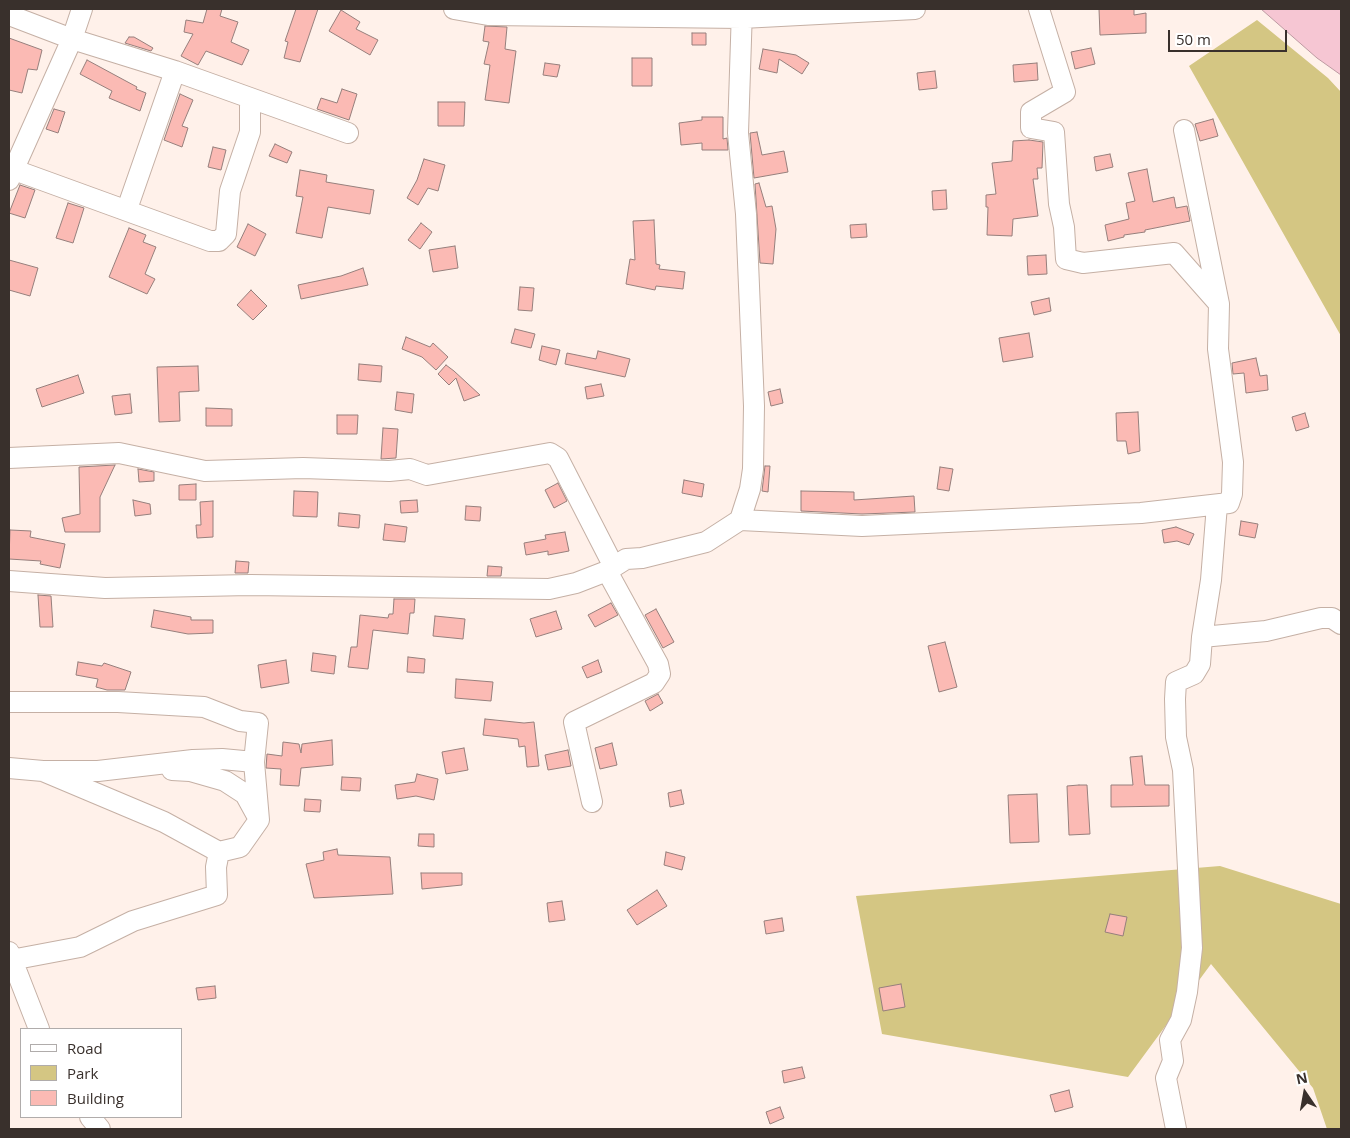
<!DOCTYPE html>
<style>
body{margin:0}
#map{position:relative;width:1350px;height:1138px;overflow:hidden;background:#fff1ea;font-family:"Open Sans",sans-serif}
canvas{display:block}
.frame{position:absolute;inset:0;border:10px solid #39302c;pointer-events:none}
.legend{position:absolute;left:20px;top:1028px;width:162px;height:90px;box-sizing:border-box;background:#fff;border:1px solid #b0acab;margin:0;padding:6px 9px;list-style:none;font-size:15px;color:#39302c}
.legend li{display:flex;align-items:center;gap:10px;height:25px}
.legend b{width:25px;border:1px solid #b0acab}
.north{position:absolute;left:1280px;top:1068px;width:50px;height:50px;-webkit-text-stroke:4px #fff;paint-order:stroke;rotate:348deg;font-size:14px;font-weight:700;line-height:20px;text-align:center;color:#39302c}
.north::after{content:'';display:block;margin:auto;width:18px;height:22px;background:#39302c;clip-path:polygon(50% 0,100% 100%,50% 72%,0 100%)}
.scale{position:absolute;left:1168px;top:30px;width:119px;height:22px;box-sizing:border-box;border:2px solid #39302c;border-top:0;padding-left:6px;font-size:15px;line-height:18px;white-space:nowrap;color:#39302c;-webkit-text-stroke:4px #fff;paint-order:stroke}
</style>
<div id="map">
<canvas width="1350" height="1138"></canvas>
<div class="frame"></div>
<ul class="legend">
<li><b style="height:6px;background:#fff"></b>Road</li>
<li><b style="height:14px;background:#d4c683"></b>Park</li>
<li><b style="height:14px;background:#fbbab4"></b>Building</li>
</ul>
<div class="north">N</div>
<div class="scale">50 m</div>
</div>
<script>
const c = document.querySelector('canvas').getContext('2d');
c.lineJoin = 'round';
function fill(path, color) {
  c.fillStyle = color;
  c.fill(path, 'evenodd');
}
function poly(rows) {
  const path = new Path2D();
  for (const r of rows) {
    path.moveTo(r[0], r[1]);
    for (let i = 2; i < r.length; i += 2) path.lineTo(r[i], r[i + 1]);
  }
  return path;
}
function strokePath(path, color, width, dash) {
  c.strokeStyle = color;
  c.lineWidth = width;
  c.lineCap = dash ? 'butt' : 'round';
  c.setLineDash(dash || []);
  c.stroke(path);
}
fill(poly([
 [1257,20,1328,78,1341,92,1341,336,1189,66],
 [1220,866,1341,904,1341,1129,1327,1129,1313,1088,1211,964,1128,1077,882,1034,856,896]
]), '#d4c683');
const water = poly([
 [1261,9,1341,9,1341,75,1317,58,1261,9]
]);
fill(water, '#f6c6d3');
strokePath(water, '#bd99a1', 1);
const building = poly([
 [207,9,222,9,220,16,238,22,231,42,249,50,242,65,206,51,198,65,181,56,193,34,184,32,186,20,203,23,207,9],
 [296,9,318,9,300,62,284,58,288,42,285,41,296,9],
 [1099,9,1134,9,1134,15,1146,13,1146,33,1100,35,1099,9],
 [341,10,360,22,356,29,378,40,370,55,329,31,341,10],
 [485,26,507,27,505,49,516,51,509,103,485,100,490,65,484,64,489,42,483,41,485,26],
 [692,33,706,33,706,45,692,45,692,33],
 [129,37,134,37,153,48,151,51,125,43,129,37],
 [9,38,42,50,37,70,28,69,22,93,9,90,9,38],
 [1091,48,1095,64,1075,69,1071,52,1091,48],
 [763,49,796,55,809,63,802,74,779,59,777,73,759,69,763,49],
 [632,58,652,58,652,86,632,86,632,58],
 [87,60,137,87,136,89,146,93,140,111,109,98,112,91,80,74,87,60],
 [545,63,560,65,557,77,543,75,545,63],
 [1037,63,1038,80,1014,82,1013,65,1037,63],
 [935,71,937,88,919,90,917,73,935,71],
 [342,89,357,94,349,120,317,109,321,98,337,103,342,89],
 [180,94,193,100,182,126,188,128,182,147,164,140,180,94],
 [438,102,465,102,464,126,438,126,438,102],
 [54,109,65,112,58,133,46,129,54,109],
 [702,117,723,117,723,139,727,138,728,150,702,150,702,143,681,145,679,123,702,120,702,117],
 [1213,119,1218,136,1200,141,1195,124,1213,119],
 [757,132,762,155,784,151,788,172,754,178,750,133,757,132],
 [1029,140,1043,142,1042,168,1037,168,1038,179,1033,179,1038,216,1013,219,1012,236,987,235,988,207,986,207,986,195,996,194,992,163,1012,161,1013,141,1029,140],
 [275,144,292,152,287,163,269,156,275,144],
 [213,147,226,150,221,170,208,167,213,147],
 [1110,154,1113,167,1096,171,1094,157,1110,154],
 [424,159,445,165,438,191,428,188,418,205,407,198,417,180,424,159],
 [1147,169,1153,202,1174,197,1176,208,1187,206,1190,221,1145,230,1145,232,1124,235,1124,237,1108,241,1105,225,1129,219,1126,203,1135,201,1128,173,1147,169],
 [300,170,327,175,326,182,374,190,370,214,328,207,322,238,296,233,303,197,296,196,300,170],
 [759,183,766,207,772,206,776,229,773,264,760,263,755,184,759,183],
 [20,185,35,190,25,218,9,213,20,185],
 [946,190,947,209,933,210,932,191,946,190],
 [68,203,84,208,73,243,56,238,68,203],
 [654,220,656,264,660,265,659,269,685,272,683,289,656,286,655,290,626,284,630,259,635,260,633,221,654,220],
 [421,223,432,232,420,249,408,240,421,223],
 [248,224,266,234,255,256,237,247,248,224],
 [866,224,867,237,851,238,850,225,866,224],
 [129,228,146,235,143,242,156,247,145,274,155,279,147,294,109,277,129,228],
 [455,246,458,268,433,272,429,250,455,246],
 [1046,255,1047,274,1028,275,1027,256,1046,255],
 [9,260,38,268,30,296,9,290,9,260],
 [363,268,368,285,301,299,298,285,341,276,363,268],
 [520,287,534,288,532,311,518,310,520,287],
 [251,290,267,306,253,320,237,305,251,290],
 [1049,298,1051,311,1034,315,1031,302,1049,298],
 [515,329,535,334,531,348,511,343,515,329],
 [1029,333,1033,357,1003,362,999,338,1029,333],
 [406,337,430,347,433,343,448,357,436,370,422,357,402,349,406,337],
 [542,346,560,350,556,365,539,360,542,346],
 [598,351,630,359,625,377,565,364,567,353,596,359,598,351],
 [1256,358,1260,376,1267,375,1268,390,1246,393,1244,373,1233,374,1232,363,1256,358],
 [359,364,382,366,381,382,358,380,359,364],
 [446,365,454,371,480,395,464,401,456,378,449,385,438,374,446,365],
 [198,366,199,391,179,392,180,421,159,422,157,367,198,366],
 [78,375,84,393,42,407,36,389,78,375],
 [601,384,604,396,587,399,585,387,601,384],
 [780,389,783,403,771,406,768,392,780,389],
 [397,392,414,394,412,413,395,410,397,392],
 [130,394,132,413,115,415,112,396,130,394],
 [206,408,232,409,232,426,206,426,206,408],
 [1138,412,1140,451,1128,454,1126,441,1117,441,1116,413,1138,412],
 [1305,413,1309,427,1296,431,1292,417,1305,413],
 [337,415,358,415,357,434,337,434,337,415],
 [383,428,398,429,396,458,381,459,383,428],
 [115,465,100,497,100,532,65,532,62,518,80,514,79,467,115,465],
 [765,466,770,466,768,492,762,491,765,466],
 [940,467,953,469,949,491,937,489,940,467],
 [138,469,154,472,154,481,139,482,138,469],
 [684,480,704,484,702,497,682,493,684,480],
 [558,483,567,501,554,508,545,490,558,483],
 [196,484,196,500,179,500,179,485,196,484],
 [294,491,318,492,317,517,293,516,294,491],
 [801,491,854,492,854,500,914,496,915,512,862,514,801,511,801,491],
 [133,500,150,504,151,514,135,516,133,500],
 [417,500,418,512,401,513,400,501,417,500],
 [213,501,213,537,197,538,196,525,201,525,200,502,213,501],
 [466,506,481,507,480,521,465,520,466,506],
 [339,513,360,515,359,528,338,526,339,513],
 [1241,521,1258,524,1255,538,1239,535,1241,521],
 [385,524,407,527,405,542,383,540,385,524],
 [1176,527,1194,534,1189,545,1177,541,1164,543,1162,530,1176,527],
 [10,530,31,531,30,537,65,544,60,568,40,564,41,561,9,559,10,530],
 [565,532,569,551,548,555,548,551,526,555,524,543,546,539,545,535,565,532],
 [236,561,249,562,248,573,235,573,236,561],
 [488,566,502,567,501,576,487,576,488,566],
 [38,595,51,596,53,627,40,627,38,595],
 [394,599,415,599,414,613,410,613,408,634,373,630,368,669,348,667,351,647,357,647,360,615,388,618,389,614,393,614,394,599],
 [611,603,618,615,595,627,588,615,611,603],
 [656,609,674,642,663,648,645,615,656,609],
 [154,610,191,617,191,620,213,620,213,633,188,634,151,627,154,610],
 [556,611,562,629,536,637,530,619,556,611],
 [435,616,465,619,463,639,433,636,435,616],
 [945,642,957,687,939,692,928,646,945,642],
 [313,653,336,656,334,674,311,671,313,653],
 [408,657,425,659,424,673,407,672,408,657],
 [286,660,289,683,261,688,258,665,286,660],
 [598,660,602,672,587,678,582,667,598,660],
 [78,662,102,666,104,663,131,672,125,690,107,690,96,687,98,679,76,675,78,662],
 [456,679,493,682,491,701,455,698,456,679],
 [658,694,663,703,650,711,645,701,658,694],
 [485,719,524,723,534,722,539,766,527,767,525,746,519,747,518,739,483,735,485,719],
 [332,740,333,765,301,768,299,786,280,785,281,769,266,768,267,754,282,756,283,742,299,744,301,753,302,744,332,740],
 [612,743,617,765,600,769,595,748,612,743],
 [464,748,468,770,446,774,442,752,464,748],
 [568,750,571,766,548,770,545,755,568,750],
 [1142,756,1145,785,1169,785,1169,806,1111,807,1111,785,1133,785,1130,757,1142,756],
 [417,774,438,779,434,800,416,796,397,799,395,785,415,782,417,774],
 [342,777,361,778,360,791,341,790,342,777],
 [1079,785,1087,785,1090,834,1069,835,1067,786,1079,785],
 [681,790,684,804,670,807,668,793,681,790],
 [1037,794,1039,842,1010,843,1008,795,1037,794],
 [305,799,321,800,320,812,304,811,305,799],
 [419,834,434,834,434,847,418,846,419,834],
 [337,849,338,855,390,857,393,894,314,898,306,864,324,860,323,852,337,849],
 [666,852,685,857,682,870,664,865,666,852],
 [421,873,462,873,462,885,422,889,421,873],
 [657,890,667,906,637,925,627,910,657,890],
 [562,901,565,920,549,922,547,903,562,901],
 [1110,914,1127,917,1123,936,1105,932,1110,914],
 [782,918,784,931,766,934,764,921,782,918],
 [901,984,905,1007,883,1011,879,988,901,984],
 [215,986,216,998,198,1000,196,988,215,986],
 [802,1067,805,1078,784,1083,782,1071,802,1067],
 [1069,1090,1073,1107,1055,1112,1050,1095,1069,1090],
 [780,1107,784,1118,770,1124,766,1112,780,1107]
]);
fill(building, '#fbbab4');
strokePath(building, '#967f7c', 1);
const minor = poly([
 [454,9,488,15,742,18,915,9],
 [1039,9,1065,92,1031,112,1031,128,1054,132,1059,204,1064,227,1066,259,1083,263,1174,253,1219,304],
 [9,15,72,39,175,71,348,133],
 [9,168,210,241,219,241,226,234,230,191,250,132,250,98],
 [9,180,72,39,82,9],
 [127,209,175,71],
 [9,458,119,453,205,471,303,468,389,471,410,469,427,475,550,453,558,458,614,567],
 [740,520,862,526,1141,513,1229,503,1232,494,1233,462,1218,349,1219,304,1184,130],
 [9,581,105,588,250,585,549,589,576,583,607,571,626,559,642,558,706,542,740,520,750,489,753,469,754,406,746,214,738,133,742,9],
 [1202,637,1266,631,1321,618,1332,618,1341,624],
 [9,702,118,702,204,707,240,721,258,723,254,762,259,820,240,847,219,852],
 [9,768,43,771,98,771,193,760,222,759,254,762],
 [172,770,190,771,225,781,245,794,256,814],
 [592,802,574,722,654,683,660,674,658,664,607,571],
 [9,952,39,1029],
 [11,960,80,947,133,921,217,895,216,867,219,852,164,822,43,771],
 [90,1117,100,1129],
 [1176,1129,1166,1078,1173,1061,1170,1040,1181,1020,1187,992,1192,948,1183,770,1176,737,1175,699,1176,682,1194,674,1200,664,1202,637,1211,580,1217,505]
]);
strokePath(minor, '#c5b0a5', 22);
strokePath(minor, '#fff', 20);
</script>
